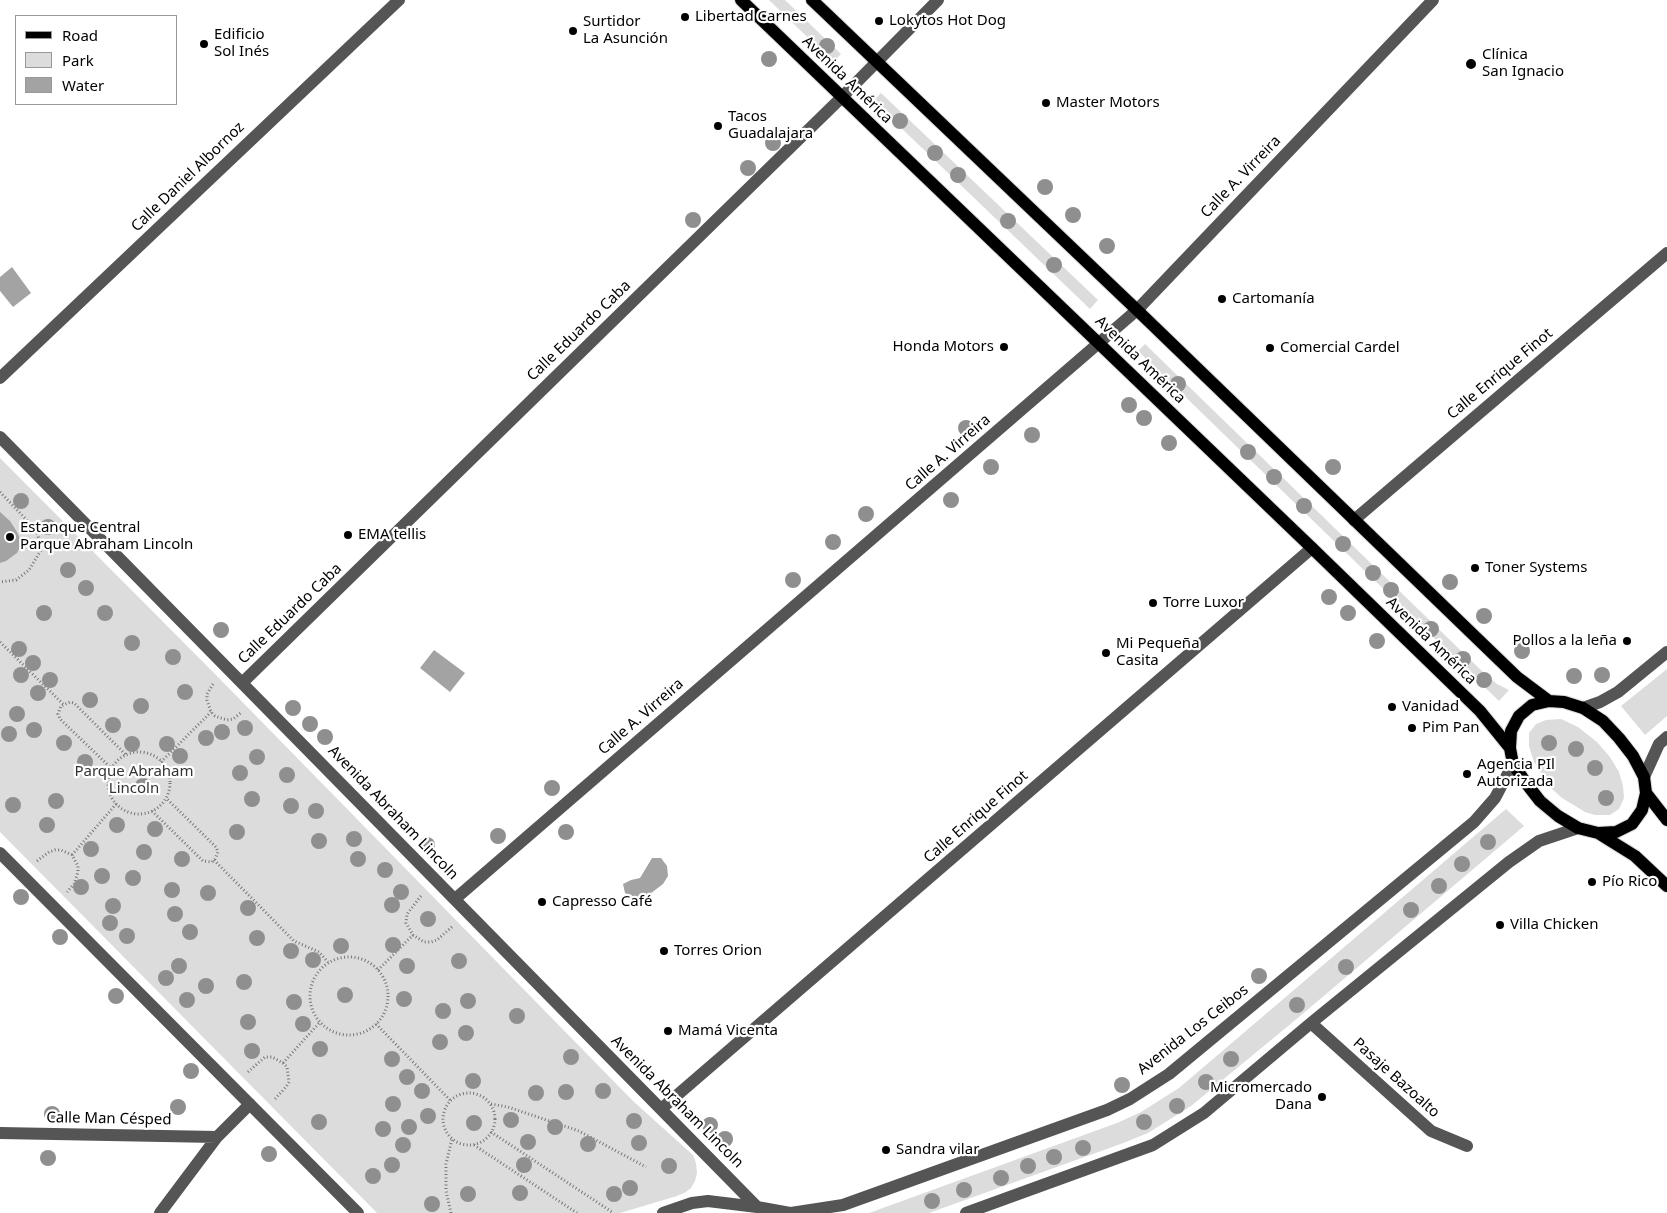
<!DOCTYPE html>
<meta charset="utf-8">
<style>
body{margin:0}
#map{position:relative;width:1667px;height:1213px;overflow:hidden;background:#fff;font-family:"Noto Sans",sans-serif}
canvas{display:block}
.legend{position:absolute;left:15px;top:15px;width:162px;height:90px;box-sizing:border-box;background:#fff;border:1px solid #999;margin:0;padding:6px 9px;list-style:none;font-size:15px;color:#000}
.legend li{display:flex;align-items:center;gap:10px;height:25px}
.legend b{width:25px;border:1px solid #999}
</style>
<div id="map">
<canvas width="1667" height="1213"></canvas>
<ul class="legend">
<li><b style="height:6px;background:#000"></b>Road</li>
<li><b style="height:14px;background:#dcdcdc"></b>Park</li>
<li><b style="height:14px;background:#a3a3a3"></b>Water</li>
</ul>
</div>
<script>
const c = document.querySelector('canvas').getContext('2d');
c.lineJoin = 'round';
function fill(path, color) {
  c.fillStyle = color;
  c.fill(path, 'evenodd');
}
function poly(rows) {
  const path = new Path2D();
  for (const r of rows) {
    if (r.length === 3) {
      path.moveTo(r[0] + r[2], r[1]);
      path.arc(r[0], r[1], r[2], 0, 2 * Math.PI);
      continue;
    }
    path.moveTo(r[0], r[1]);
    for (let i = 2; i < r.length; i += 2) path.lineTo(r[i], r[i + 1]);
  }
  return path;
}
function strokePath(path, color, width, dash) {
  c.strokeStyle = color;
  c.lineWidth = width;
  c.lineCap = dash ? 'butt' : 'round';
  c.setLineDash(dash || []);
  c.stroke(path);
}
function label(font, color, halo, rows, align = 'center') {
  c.font = font + ' "Noto Sans",sans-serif';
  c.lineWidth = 4.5;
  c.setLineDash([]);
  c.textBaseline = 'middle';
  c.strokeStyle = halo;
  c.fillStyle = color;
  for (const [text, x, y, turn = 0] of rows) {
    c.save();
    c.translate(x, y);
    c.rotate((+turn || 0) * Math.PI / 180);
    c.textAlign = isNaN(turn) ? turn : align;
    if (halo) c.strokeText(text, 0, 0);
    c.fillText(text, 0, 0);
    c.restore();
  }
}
fill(poly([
 [769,0,785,0,841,54,833,62],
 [881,93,1098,300,1090,309,873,101],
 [1145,344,1485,674,1497,684,1509,690,1499,701,1138,351],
 [0,458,216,675,633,1101,693,1155,696,1163,697,1173,695,1181,691,1188,686,1192,677,1196,620,1213,377,1213,0,832],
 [1667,669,1667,716,1645,735,1621,706],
 [1561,719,1578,727,1597,742,1610,757,1619,772,1623,786,1624,798,1619,809,1610,815,1595,815,1585,812,1562,798,1552,789,1534,762,1529,746,1529,733,1536,724,1546,720],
 [1506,809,1524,826,1299,1017,1191,1106,1148,1133,1126,1142,929,1213,869,1213,1117,1123,1141,1112,1179,1088]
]), '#dcdcdc');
fill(poly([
 [12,267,31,293,13,307,0,291,0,277],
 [0,512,10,521,17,532,22,543,17,553,6,561,0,563],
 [434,650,465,673,450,692,420,668],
 [652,858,661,858,667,866,668,876,663,884,646,897,632,897,625,893,623,884,631,880,640,878]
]), '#a3a3a3');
const major = poly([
 [741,0,1312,548,1480,711,1510,748],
 [812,0,1137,310,1517,677,1549,701],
 [1549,701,1564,702,1583,708,1603,721,1619,738,1633,756,1644,777,1646,793,1642,810,1632,824,1616,832,1598,833,1578,828,1558,816,1540,801,1526,783,1513,764,1510,748,1511,731,1519,716,1532,705,1549,701],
 [1646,793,1667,820],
 [1598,833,1635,856,1667,886]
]);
strokePath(major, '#dbdbdb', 14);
strokePath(poly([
 [0,492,37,531,41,550,29,570,16,580,0,582],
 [0,642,63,704],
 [213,684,207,694,207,700,211,712,215,716,227,720,233,719,242,712],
 [139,783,31],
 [161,762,211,712],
 [112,769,60,719,58,714,61,706,70,702,74,703,126,755],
 [152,811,203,861,212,862,215,859,218,852,216,847,166,798],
 [72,855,117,803],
 [214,860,294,941,319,952,328,962],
 [37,861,49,852,55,850,61,850,72,855,78,866,78,872,74,884,67,892],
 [421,896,407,914,406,923,413,935,424,942,431,942,437,940,453,926],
 [349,996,39],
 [378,970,413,935],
 [376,1024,450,1100],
 [283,1063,320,1022],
 [248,1072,265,1057,272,1057,283,1063,287,1067,289,1082,286,1087,274,1100],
 [469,1119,26],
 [491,1104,508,1107,579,1131,646,1167],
 [491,1132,612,1212],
 [474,1145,577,1213],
 [451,1213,446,1191,446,1164,452,1139]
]), '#777', 3, [1, 2.5]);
strokePath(poly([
 [0,378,399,0],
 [0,437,763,1213],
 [1354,520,1667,253],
 [242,683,841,98,938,0],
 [1583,708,1600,702,1618,692,1667,652],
 [1644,777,1659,744,1667,737],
 [0,853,358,1213],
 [455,899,1137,310,1433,0],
 [1311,1023,1431,1131,1467,1146],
 [661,1109,1312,548],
 [0,1133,217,1137],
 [160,1213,217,1137,250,1104],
 [663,1213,692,1203,708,1201,757,1207,790,1213],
 [791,1213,843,1205,1107,1110,1130,1099,1169,1074,1474,822,1495,798,1513,764],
 [966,1213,1153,1145,1204,1113,1311,1023,1509,862,1539,841,1578,828]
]), '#555', 12);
strokePath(major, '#000', 12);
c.fillStyle = '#8f8f8f';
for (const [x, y] of [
 [827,46],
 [769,59],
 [900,121],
 [773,143],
 [935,153],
 [748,168],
 [958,175],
 [1045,187],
 [1073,215],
 [693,220],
 [1008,221],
 [1107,246],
 [1054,265],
 [1178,384],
 [1129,405],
 [1144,418],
 [966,428],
 [1032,435],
 [1169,443],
 [1248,452],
 [991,467],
 [1333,467],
 [1274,477],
 [951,500],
 [21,501],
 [1304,506],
 [866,514],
 [48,527],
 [833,542],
 [1343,544],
 [68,570],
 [1373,573],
 [793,580],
 [1450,582],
 [86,588],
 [1391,590],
 [1329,597],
 [44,613],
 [105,613],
 [1348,613],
 [1484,616],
 [1431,629],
 [221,630],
 [1377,641],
 [132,643],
 [19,649],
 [1522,651],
 [173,657],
 [1463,659],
 [33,663],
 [21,675],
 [1602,675],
 [1574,676],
 [50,680],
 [1484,680],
 [185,692],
 [38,693],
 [90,700],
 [141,706],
 [293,708],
 [17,714],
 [310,724],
 [113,725],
 [245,728],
 [34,730],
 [222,732],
 [9,734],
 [325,737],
 [206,738],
 [64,743],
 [1549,743],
 [132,744],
 [167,744],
 [1576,749],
 [180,756],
 [257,757],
 [85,762],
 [1595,768],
 [240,773],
 [287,775],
 [143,786],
 [552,788],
 [1606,798],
 [252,799],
 [56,801],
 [13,805],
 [291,806],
 [316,811],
 [47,825],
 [117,825],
 [155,829],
 [237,832],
 [566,832],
 [498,836],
 [354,839],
 [319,841],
 [1488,842],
 [427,845],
 [91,849],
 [144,852],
 [182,859],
 [358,859],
 [1462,864],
 [385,870],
 [102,876],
 [133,878],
 [1439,886],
 [81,887],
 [172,890],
 [401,892],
 [208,893],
 [21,897],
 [392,905],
 [113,906],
 [248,908],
 [1411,910],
 [175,914],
 [428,919],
 [110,923],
 [190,932],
 [127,936],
 [60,937],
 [257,938],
 [393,945],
 [341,946],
 [291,951],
 [313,960],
 [459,961],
 [179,966],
 [407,966],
 [1346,967],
 [1259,976],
 [166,978],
 [244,982],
 [206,986],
 [345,995],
 [116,996],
 [404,999],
 [187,1000],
 [468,1001],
 [294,1002],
 [1297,1005],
 [443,1011],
 [517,1016],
 [248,1022],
 [303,1024],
 [466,1033],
 [440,1042],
 [320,1049],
 [252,1051],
 [571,1057],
 [392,1059],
 [1231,1059],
 [191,1071],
 [407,1077],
 [473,1081],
 [1206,1082],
 [1122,1085],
 [422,1091],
 [603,1091],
 [566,1092],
 [536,1093],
 [393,1104],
 [1177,1106],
 [178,1107],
 [52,1114],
 [428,1116],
 [511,1120],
 [634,1121],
 [319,1122],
 [1144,1122],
 [474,1123],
 [710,1125],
 [409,1127],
 [555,1127],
 [383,1129],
 [725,1139],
 [528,1142],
 [639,1143],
 [588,1144],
 [403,1145],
 [1083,1148],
 [269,1154],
 [1054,1157],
 [48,1158],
 [392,1165],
 [524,1165],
 [669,1166],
 [1028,1166],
 [373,1176],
 [1001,1178],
 [630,1188],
 [964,1190],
 [520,1193],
 [468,1194],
 [614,1194],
 [932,1201],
 [432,1204]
]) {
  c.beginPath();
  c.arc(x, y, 8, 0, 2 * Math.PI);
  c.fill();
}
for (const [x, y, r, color] of [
 [685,17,5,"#000"],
 [879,21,5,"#000"],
 [573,31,5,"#000"],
 [204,44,5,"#000"],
 [1471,64,6,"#000"],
 [1046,103,5,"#000"],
 [718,126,5,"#000"],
 [1222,299,5,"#000"],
 [1004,347,5,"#000"],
 [1270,348,5,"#000"],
 [348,535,5,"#000"],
 [10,537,5,"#000"],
 [1475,568,5,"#000"],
 [1153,603,5,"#000"],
 [1627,641,5,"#000"],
 [1106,653,5,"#000"],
 [1392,707,5,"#000"],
 [1412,728,5,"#000"],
 [1467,774,5,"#000"],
 [1592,882,5,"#000"],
 [542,902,5,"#000"],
 [1500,925,5,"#000"],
 [664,951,5,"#000"],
 [668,1031,5,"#000"],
 [1322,1097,5,"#000"],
 [886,1150,5,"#000"]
]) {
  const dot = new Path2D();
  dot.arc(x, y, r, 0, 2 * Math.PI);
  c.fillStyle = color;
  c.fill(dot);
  strokePath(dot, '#fff', 2);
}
label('15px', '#000', '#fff', [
 ["Libertad Carnes",695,17],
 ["Lokytos Hot Dog",889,21],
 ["Surtidor",583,22],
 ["La Asunción",583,39],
 ["Edificio",214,35],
 ["Sol Inés",214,52],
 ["Clínica",1482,55],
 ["San Ignacio",1482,72],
 ["Master Motors",1056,103],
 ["Tacos",728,117],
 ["Guadalajara",728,134],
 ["Cartomanía",1232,299],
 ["Honda Motors",994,347,"right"],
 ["Comercial Cardel",1280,348],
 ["Estanque Central",20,528],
 ["Parque Abraham Lincoln",20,545],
 ["EMA tellis",358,535],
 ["Toner Systems",1485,568],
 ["Torre Luxor",1163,603],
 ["Pollos a la leña",1617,641,"right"],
 ["Mi Pequeña",1116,644],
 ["Casita",1116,661],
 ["Vanidad",1402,707],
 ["Pim Pan",1422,728],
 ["Agencia PIl",1477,765],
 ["Autorizada",1477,782],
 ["Pío Rico",1602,882],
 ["Capresso Café",552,902],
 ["Villa Chicken",1510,925],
 ["Torres Orion",674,951],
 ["Mamá Vicenta",678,1031],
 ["Micromercado",1312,1088,"right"],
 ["Dana",1312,1105,"right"],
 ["Sandra vilar",896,1150]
], 'left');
label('15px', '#000', '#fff', [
 ["Avenida América",847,80,44],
 ["Calle Daniel Albornoz",188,177,-44],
 ["Calle A. Virreira",1241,177,-46],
 ["Calle Eduardo Caba",579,331,-44],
 ["Avenida América",1140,360,44],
 ["Calle Enrique Finot",1500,374,-40],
 ["Calle A. Virreira",948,453,-41],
 ["Calle Eduardo Caba",290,614,-44],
 ["Avenida América",1431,641,44],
 ["Calle A. Virreira",641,717,-41],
 ["Avenida Abraham Lincoln",393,813,46],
 ["Calle Enrique Finot",976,817,-41],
 ["Avenida Los Ceibos",1193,1030,-38],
 ["Pasaje Bazoalto",1396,1078,42],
 ["Avenida Abraham Lincoln",677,1102,45],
 ["Calle Man Césped",109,1119,1]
]);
label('15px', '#333', '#fff', [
 ["Parque Abraham",134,772],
 ["Lincoln",134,789]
]);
</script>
